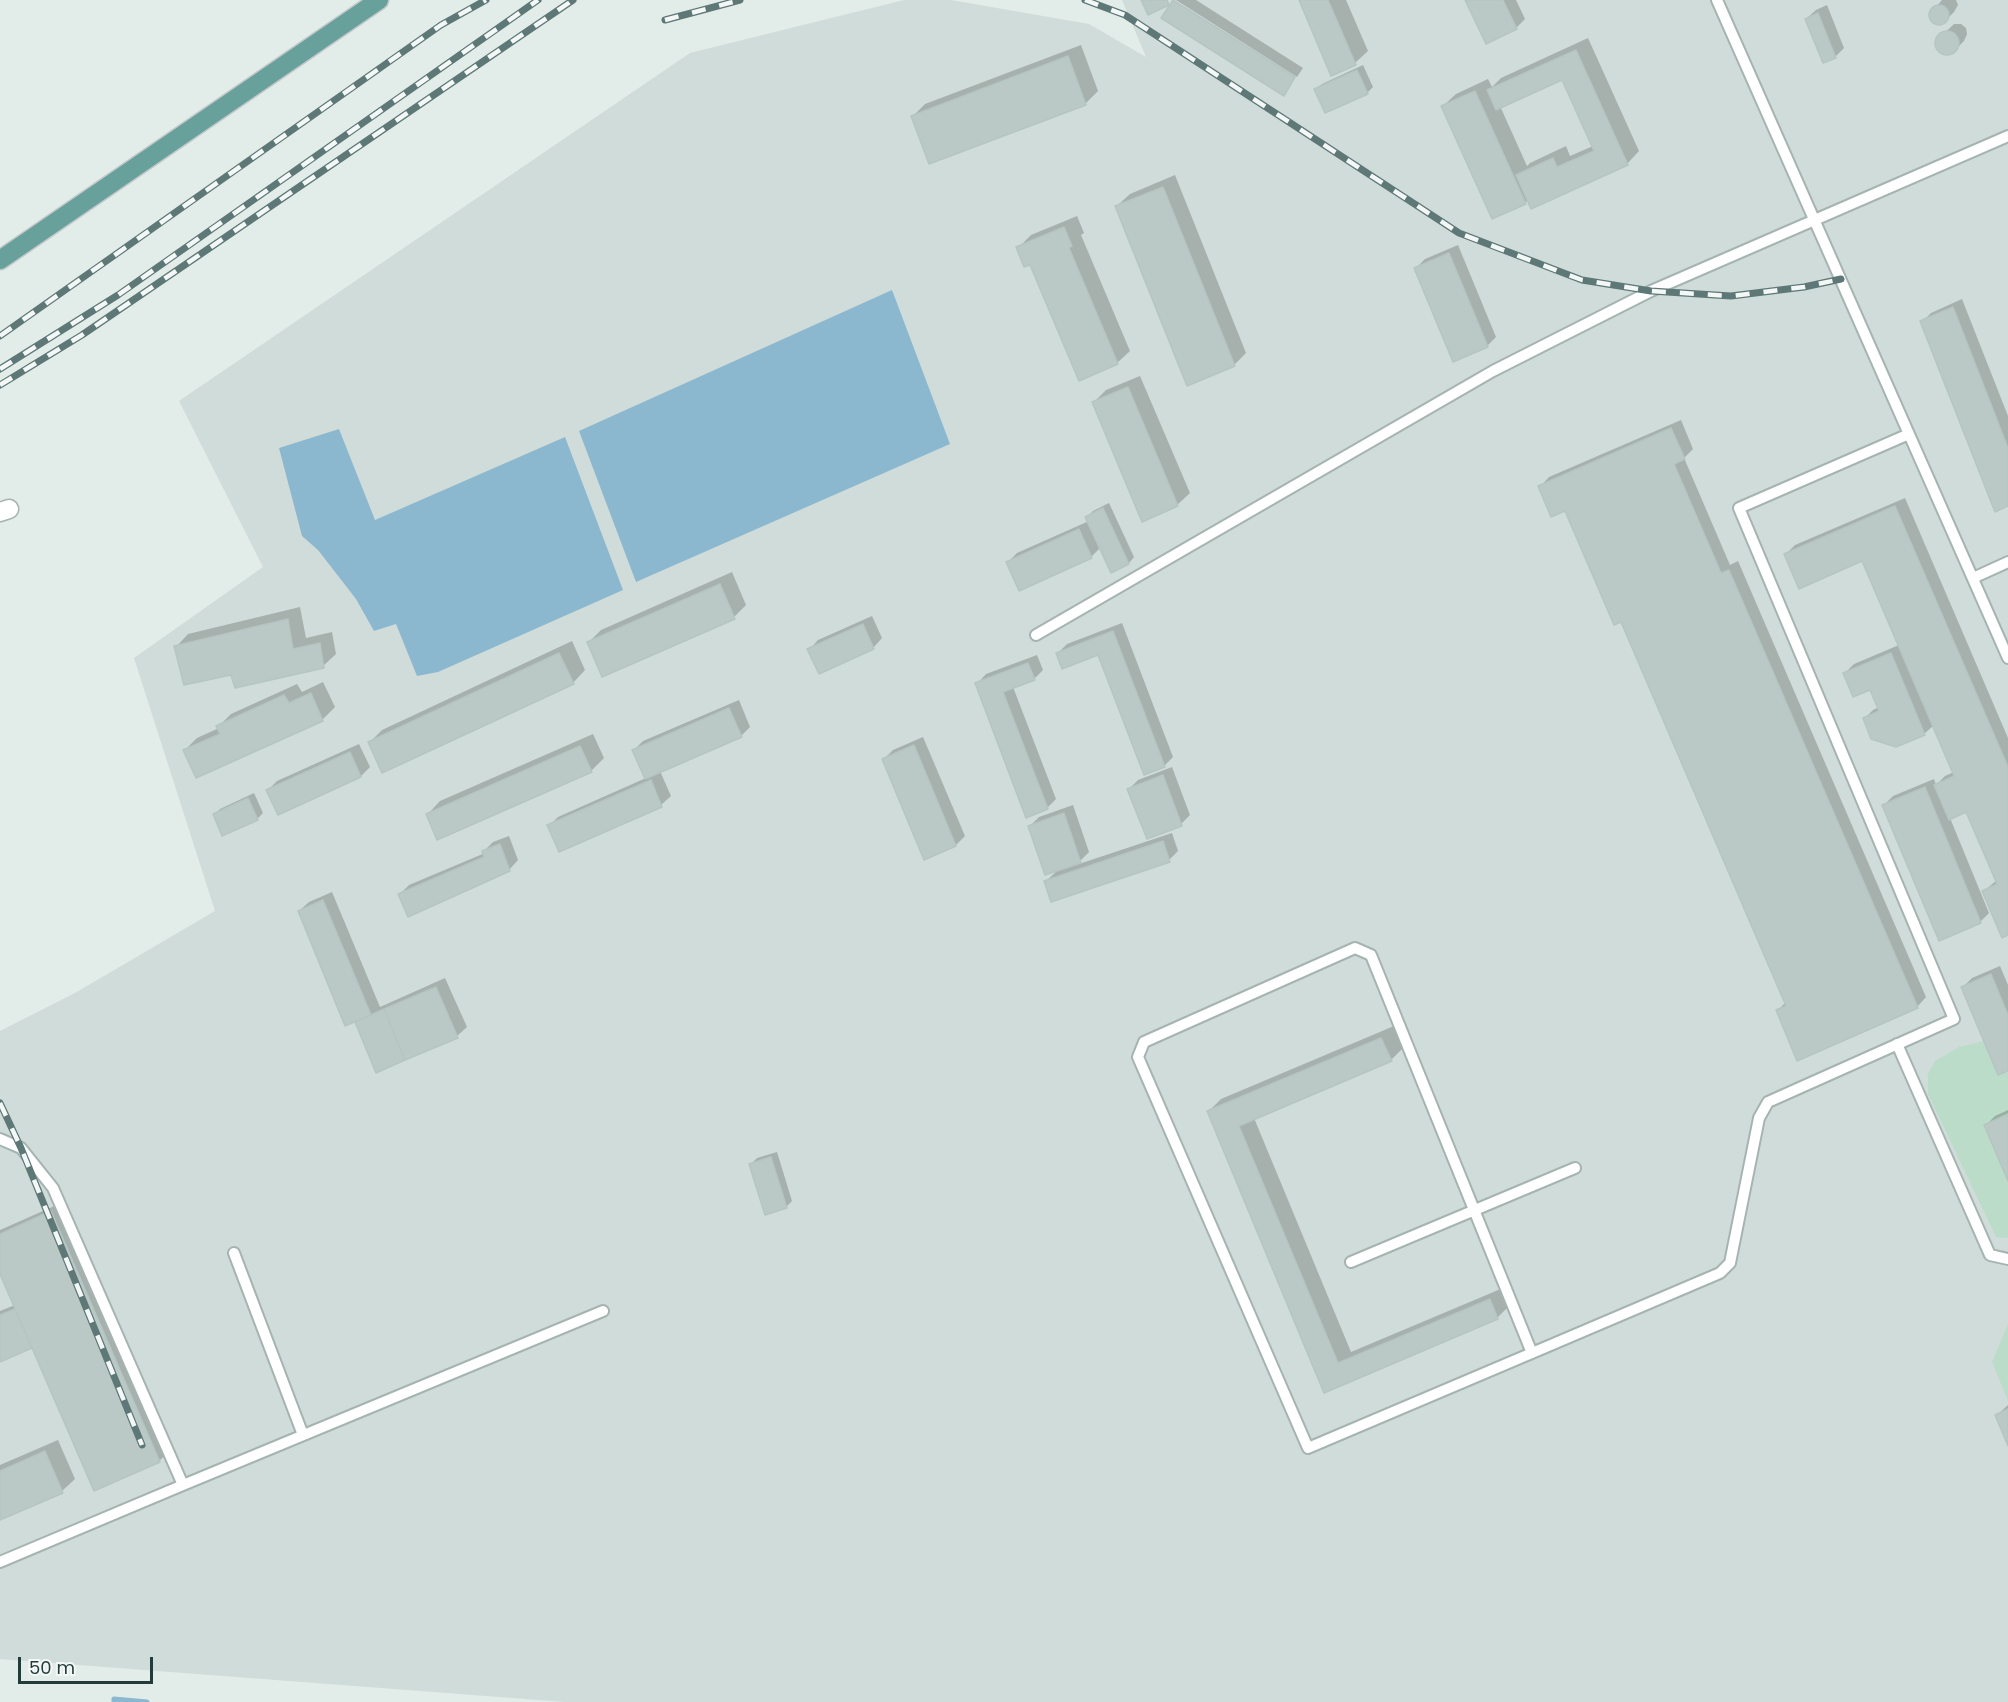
<!DOCTYPE html>
<style>
body{margin:0}
#map{position:relative;width:2008px;height:1702px;overflow:hidden;background:#e2ece9;font-family:Poppins,sans-serif}
canvas{display:block}
.scale{position:absolute;left:18px;top:1657px;width:135px;height:27px;box-sizing:border-box;border:3px solid #233c3a;border-top:0;padding-left:8px;font-size:18px;line-height:21px;white-space:nowrap;color:#233c3a;-webkit-text-stroke:4px #f3f8f7;paint-order:stroke}
</style>
<div id="map">
<canvas width="2008" height="1702"></canvas>
<div class="scale">50 m</div>
</div>
<script>
const c = document.querySelector('canvas').getContext('2d');
c.lineJoin = 'round';
function fill(path, color) {
  c.fillStyle = color;
  c.fill(path, 'evenodd');
}
function poly(rows) {
  const path = new Path2D();
  for (const r of rows) {
    if (r.length === 3) {
      path.moveTo(r[0] + r[2], r[1]);
      path.arc(r[0], r[1], r[2], 0, 2 * Math.PI);
      continue;
    }
    path.moveTo(r[0], r[1]);
    for (let i = 2; i < r.length; i += 2) path.lineTo(r[i], r[i + 1]);
  }
  return path;
}
function strokePath(path, color, width, dash) {
  c.strokeStyle = color;
  c.lineWidth = width;
  c.lineCap = dash ? 'butt' : 'round';
  c.setLineDash(dash || []);
  c.stroke(path);
}
fill(poly([
 [904,0,951,0,1089,24,1146,57,1122,0,2008,0,2008,1702,565,1702,0,1659,0,1031,75,993,215,911,134,658,263,567,179,401,690,53]
]), '#d0dcd9');
fill(poly([
 [1984,1041,2008,1071,2008,1114,1984,1125,2008,1181,2008,1238,1996,1237,1928,1094,1928,1074,1935,1061,1959,1047],
 [2008,1324,2008,1401,1992,1362]
]), '#bcdcca');
fill(poly([
 [892,290,950,444,636,582,579,431],
 [339,429,375,520,565,437,623,590,438,672,417,676,396,624,374,631,356,599,318,550,302,536,279,448]
]), '#8cb8cf');
fill(poly([
 [1176,0,1196,0,1303,68,1297,77],
 [1300,0,1346,0,1368,51,1355,63,1332,74],
 [1467,0,1516,0,1525,19,1516,28],
 [1942,0,1956,0,1958,5,1954,12,1944,22,1939,23,1932,19,1931,13],
 [1827,5,1844,48,1835,57,1806,19,1816,10],
 [1954,24,1961,24,1966,28,1967,34,1964,41,1955,50,1945,53,1939,50,1937,40],
 [1588,38,1639,151,1627,164,1529,199,1525,203,1443,106,1456,94,1488,79,1492,87,1501,78],
 [1563,78,1593,146,1570,156,1566,146,1530,163,1527,166,1500,106],
 [1081,45,1098,91,1086,103,930,162,913,116,925,104],
 [1363,65,1373,87,1367,93,1316,89,1322,84],
 [1175,175,1246,353,1234,365,1117,206,1130,194],
 [1077,216,1084,233,1081,235,1130,351,1117,363,1018,248,1031,235],
 [1458,245,1496,337,1487,346,1416,268,1425,259],
 [1962,299,2008,416,2008,504,1922,322,1931,313],
 [1140,376,1190,493,1177,505,1093,403,1106,390],
 [1681,420,1693,449,1684,458,1730,565,1738,561,1926,997,1917,1007,1777,1011,1786,1002,1621,620,1566,509,1540,487,1549,477],
 [1905,498,2008,738,2008,934,1984,891,1997,880,1967,810,1950,818,1989,913,1980,922,1884,805,1893,796,1934,779,1936,785,1945,776,1954,772,1934,725,1924,734,1864,719,1873,710,1879,707,1871,688,1845,673,1854,664,1899,645,1863,559,1786,554,1795,545],
 [1109,503,1134,557,1129,563,1112,571,1101,547,1091,557,1008,562,1017,553,1089,521,1087,517,1093,511],
 [732,572,746,605,734,617,589,642,601,630],
 [300,607,306,638,332,632,336,654,323,666,232,673,176,647,188,634],
 [872,616,882,638,873,648,809,650,818,640],
 [1122,623,1173,757,1164,766,1099,653,1058,653,1067,644],
 [572,641,585,670,573,683,370,742,382,730],
 [1037,655,1043,670,1034,679,1013,687,1056,799,1047,808,977,684,986,674],
 [323,682,335,707,322,720,196,776,185,750,197,738,219,728,218,727,231,714,297,684,302,692],
 [739,700,750,727,741,736,660,771,671,796,661,805,560,850,549,826,558,817,646,778,634,750,643,741],
 [593,734,604,758,591,771,428,814,440,801],
 [923,737,965,836,956,845,925,858,883,760,893,750],
 [359,744,370,767,361,776,278,813,268,790,277,781],
 [1172,767,1190,815,1181,824,1129,789,1138,780],
 [254,793,263,813,257,819,214,815,220,809],
 [1073,805,1089,852,1076,865,1172,833,1178,851,1169,860,1045,882,1058,870,1030,826,1039,817],
 [509,836,518,860,509,870,400,894,409,885,485,853,484,851,493,842],
 [332,892,380,1007,445,978,467,1027,457,1036,377,1071,356,1020,299,911,309,902],
 [2000,966,2008,985,2008,1069,1963,987,1972,978],
 [1394,1026,1403,1048,1391,1060,1254,1118,1351,1352,1503,1288,1510,1305,1497,1318,1325,1391,1209,1111,1221,1099],
 [2008,1110,2008,1177,1986,1125,1995,1116],
 [777,1152,792,1201,786,1207,751,1164,757,1158],
 [61,1203,169,1452,159,1461,33,1346,0,1361,0,1311,15,1305,0,1270,0,1230],
 [2008,1405,2008,1442,1997,1415],
 [58,1440,75,1479,62,1491,0,1518,0,1465]
]), '#0003');
strokePath(poly([
 [114,1702,114,1699,147,1702]
]), '#8cb8cf', 5);
const building = poly([
 [1141,0,1167,0,1169,5,1148,15,1141,0],
 [1173,0,1295,77,1284,96,1161,18,1173,0],
 [1299,0,1328,0,1356,65,1331,76,1299,0],
 [1465,0,1503,0,1517,29,1486,44,1465,0],
 [1939,15,10],
 [1818,13,1836,58,1823,63,1805,19,1818,13],
 [1947,43,12],
 [1576,50,1628,165,1531,209,1516,175,1553,158,1557,167,1594,151,1562,80,1496,110,1487,90,1576,50],
 [1068,56,1086,105,929,164,911,116,1068,56],
 [1357,70,1368,94,1325,113,1314,89,1357,70],
 [1475,91,1526,204,1492,219,1441,106,1475,91],
 [1163,187,1235,366,1187,386,1115,206,1163,187],
 [1064,227,1072,246,1069,248,1118,364,1079,381,1030,265,1024,267,1016,247,1064,227],
 [1449,253,1488,347,1453,362,1414,268,1449,253],
 [1953,307,2008,448,2008,506,1995,512,1920,321,1953,307],
 [1128,387,1178,506,1142,522,1092,402,1128,387],
 [1671,428,1685,459,1674,464,1721,573,1729,570,1918,1008,1797,1061,1776,1010,1786,1006,1621,622,1614,625,1565,511,1551,517,1538,486,1671,428],
 [1895,506,2008,767,2008,935,2002,938,1982,891,1997,884,1966,812,1949,820,1934,785,1954,776,1862,561,1799,589,1784,554,1895,506],
 [1103,508,1129,564,1111,573,1085,517,1103,508],
 [1079,529,1092,558,1019,591,1006,562,1079,529],
 [720,584,735,619,602,677,587,642,720,584],
 [288,619,293,649,320,643,324,668,235,688,231,675,184,685,174,646,288,619],
 [863,624,874,649,819,674,807,649,863,624],
 [1113,631,1165,767,1144,775,1098,655,1062,669,1056,653,1113,631],
 [559,653,574,684,382,773,368,742,559,653],
 [1891,653,1925,735,1896,747,1871,739,1863,718,1879,711,1870,690,1853,697,1843,673,1891,653],
 [1028,663,1035,680,1003,692,1048,809,1026,818,975,683,1028,663],
 [311,693,323,721,196,778,183,750,220,734,216,726,284,695,289,703,311,693],
 [729,708,742,737,645,779,632,750,729,708],
 [914,745,956,846,924,860,882,759,914,745],
 [580,746,592,772,437,840,426,814,580,746],
 [350,752,361,777,278,815,266,790,350,752],
 [1163,775,1182,826,1147,839,1127,789,1163,775],
 [651,780,662,807,559,852,547,825,651,780],
 [1925,787,1981,923,1939,941,1882,805,1925,787],
 [248,798,258,820,222,836,213,814,248,798],
 [1064,813,1081,863,1045,875,1028,826,1064,813],
 [1163,841,1170,862,1051,902,1044,881,1163,841],
 [500,844,510,871,408,917,398,894,484,857,482,851,500,844],
 [323,900,371,1015,345,1026,298,911,323,900],
 [1991,974,2008,1015,2008,1071,1998,1075,1961,987,1991,974],
 [436,987,458,1038,405,1060,384,1009,436,987],
 [384,1009,405,1060,376,1073,355,1022,384,1009],
 [1381,1038,1392,1061,1239,1126,1338,1363,1490,1299,1498,1319,1324,1393,1207,1111,1381,1038],
 [2008,1114,2008,1181,1984,1125,2008,1114],
 [771,1157,787,1208,765,1215,749,1164,771,1157],
 [51,1211,160,1462,94,1491,0,1274,0,1234,51,1211],
 [15,1309,32,1348,0,1362,0,1315,15,1309],
 [2008,1409,2008,1446,1995,1415,2008,1409],
 [45,1451,63,1493,0,1520,0,1471,45,1451]
]);
fill(building, '#bac9c6');
strokePath(building, '#b5c5c1', 1.5);
const lane = poly([
 [1717,0,2008,658],
 [1973,578,2008,562],
 [1036,635,1493,371,1651,291,2008,136],
 [1897,1044,1990,1255,2008,1259],
 [0,1139,21,1148,53,1188,183,1485],
 [234,1253,303,1435],
 [1351,1262,1575,1168],
 [1532,1353,1371,955,1355,948,1144,1042,1138,1057,1308,1448,1532,1353,1720,1273,1730,1263,1759,1118,1768,1102,1954,1019,1739,508,1909,434],
 [0,1562,183,1485,603,1311]
]);
const street = poly([
 [0,512,9,509]
]);
const primary = poly([
 [0,260,379,0]
]);
strokePath(lane, '#a5b4b1', 14);
strokePath(street, '#a5b4b1', 21);
strokePath(primary, '#c1c8c8', 21);
strokePath(lane, '#fff', 10);
strokePath(street, '#fff', 18);
strokePath(primary, '#68a09c', 18);
const rail = poly([
 [1085,0,1125,15,1459,233,1582,280,1651,291,1731,296,1804,287,1841,279],
 [665,20,740,0],
 [0,336,441,25,486,0],
 [0,369,118,295,538,0],
 [0,385,82,335,573,0],
 [0,1103,21,1148,142,1445]
]);
strokePath(rail, '#5d7876', 7);
strokePath(rail, '#f3f8f7', 4.5, [14]);
</script>
